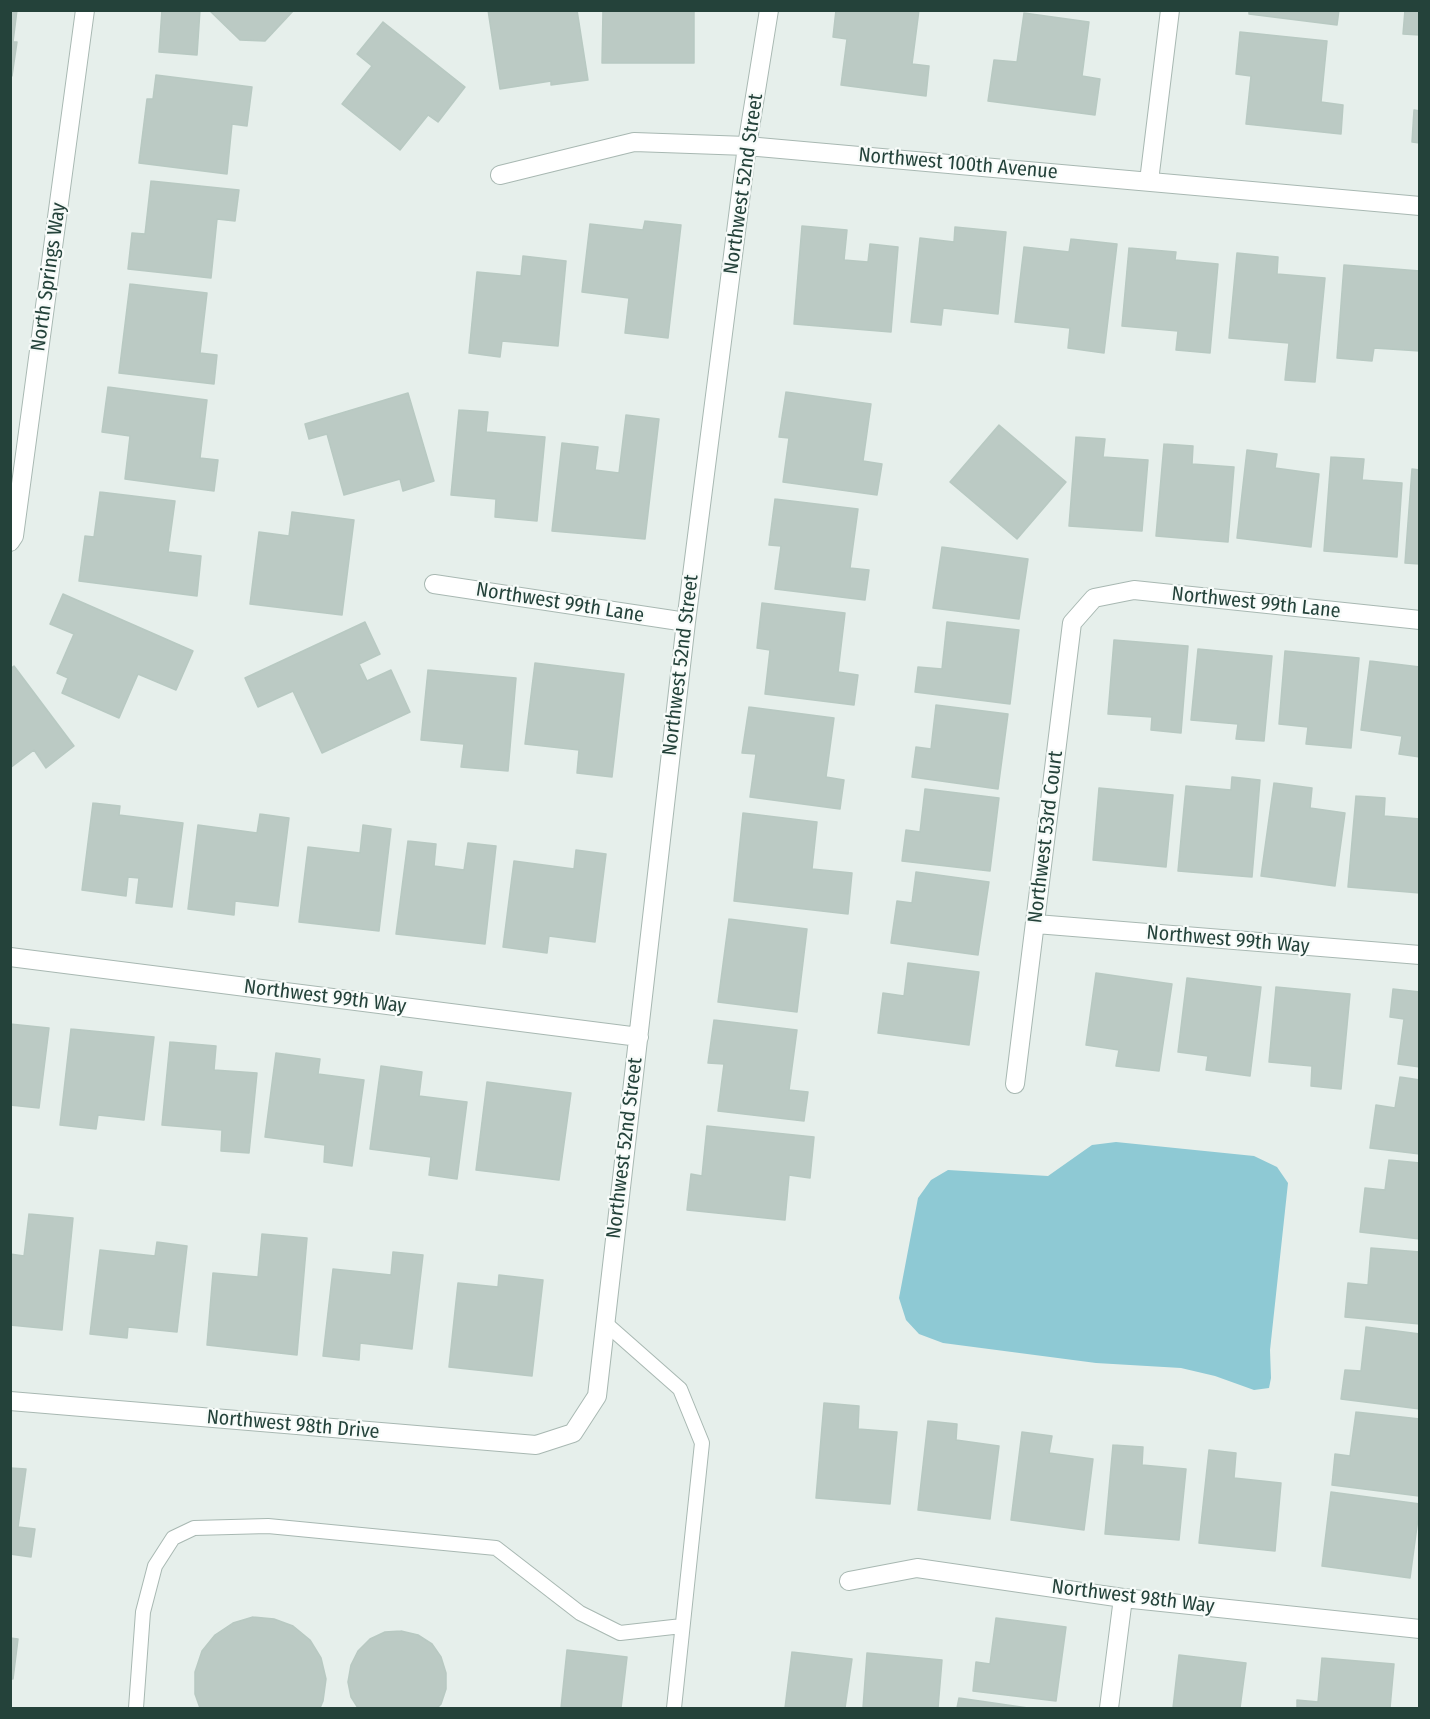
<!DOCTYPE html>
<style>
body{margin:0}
#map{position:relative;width:1430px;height:1719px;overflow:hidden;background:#e6efeb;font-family:"Fira Sans Condensed",sans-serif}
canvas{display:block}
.frame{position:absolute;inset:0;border:12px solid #24423a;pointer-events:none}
</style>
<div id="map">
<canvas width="1430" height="1719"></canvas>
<div class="frame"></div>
</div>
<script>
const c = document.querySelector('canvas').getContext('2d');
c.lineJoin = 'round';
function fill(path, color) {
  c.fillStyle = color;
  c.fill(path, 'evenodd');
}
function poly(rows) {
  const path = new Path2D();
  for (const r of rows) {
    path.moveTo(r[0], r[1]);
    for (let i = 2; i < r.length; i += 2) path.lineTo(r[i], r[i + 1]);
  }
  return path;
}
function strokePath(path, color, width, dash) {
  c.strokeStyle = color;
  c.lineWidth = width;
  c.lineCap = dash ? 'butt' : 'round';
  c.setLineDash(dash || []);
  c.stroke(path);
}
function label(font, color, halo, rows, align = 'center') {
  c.font = font + ' "Fira Sans Condensed",sans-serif';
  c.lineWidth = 4.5;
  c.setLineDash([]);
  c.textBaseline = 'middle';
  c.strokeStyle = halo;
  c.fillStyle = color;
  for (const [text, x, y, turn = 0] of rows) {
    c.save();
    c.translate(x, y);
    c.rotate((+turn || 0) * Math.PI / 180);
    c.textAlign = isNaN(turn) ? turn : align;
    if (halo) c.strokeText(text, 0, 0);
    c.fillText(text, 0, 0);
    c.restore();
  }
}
fill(poly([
 [1116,1142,1254,1156,1277,1167,1288,1183,1270,1350,1271,1378,1269,1388,1254,1390,1215,1376,1181,1368,1096,1363,943,1343,919,1334,906,1320,899,1298,918,1198,931,1180,948,1170,1048,1176,1092,1145]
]), '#8ec9d4');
const building = poly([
 [10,10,17,10,13,42,17,42,12,76,10,76,10,10],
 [162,10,200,10,197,55,159,52,162,10],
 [209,10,294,10,265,41,240,40,209,10],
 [488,10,577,10,588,80,551,85,551,81,500,89,488,10],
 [603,10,694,10,694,63,602,63,603,10],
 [836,10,919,10,912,64,929,66,926,96,841,85,847,39,833,37,836,10],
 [1249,10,1339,10,1337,25,1249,14,1249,10],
 [1405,10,1420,10,1420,35,1403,34,1405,10],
 [1024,13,1089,22,1082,76,1100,79,1095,115,988,101,994,60,1017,62,1024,13],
 [383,22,465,87,438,122,428,115,400,150,342,104,372,66,357,54,383,22],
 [1240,32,1327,41,1321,102,1343,105,1341,134,1246,124,1251,76,1236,74,1240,32],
 [156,75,252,87,247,126,232,124,227,174,139,163,147,99,153,99,156,75],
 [1414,110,1420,111,1420,143,1412,142,1414,110],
 [151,181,239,190,235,221,217,219,211,278,128,269,132,233,145,234,151,181],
 [645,221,681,225,668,338,625,333,629,298,582,292,590,224,643,230,645,221],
 [802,226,847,230,844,260,868,262,870,244,898,247,891,332,794,324,802,226],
 [955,227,1006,232,998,314,943,308,941,325,911,322,920,238,954,242,955,227],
 [1071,239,1117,244,1104,353,1068,348,1070,328,1015,322,1024,247,1069,252,1071,239],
 [1129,248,1176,252,1175,260,1218,264,1210,353,1176,350,1178,331,1122,326,1129,248],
 [1237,253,1278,257,1277,274,1325,278,1315,382,1285,380,1289,343,1229,338,1237,253],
 [523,256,566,261,558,346,502,341,500,357,469,353,477,272,521,276,523,256],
 [1344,265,1420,271,1420,351,1374,348,1372,361,1337,358,1344,265],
 [130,284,207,293,200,353,217,355,214,384,119,373,130,284],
 [108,387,207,400,200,458,218,460,214,491,125,479,130,436,102,432,108,387],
 [786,392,871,404,863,461,882,464,877,495,783,482,789,438,779,437,786,392],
 [408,393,434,481,403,491,400,479,344,495,327,434,309,439,305,424,408,393],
 [459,410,488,412,486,432,545,437,537,521,495,517,496,499,451,495,459,410],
 [626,415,659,419,645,539,552,531,562,443,598,447,595,470,619,473,626,415],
 [999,425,1066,482,1017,539,950,482,999,425],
 [1076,437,1105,439,1103,457,1148,460,1142,531,1069,526,1076,437],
 [1164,444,1193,446,1192,464,1234,467,1228,542,1156,536,1164,444],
 [1247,450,1277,454,1275,468,1319,474,1311,547,1237,538,1247,450],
 [1331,457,1364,459,1362,480,1402,483,1397,557,1324,551,1331,457],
 [1412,469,1420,470,1420,564,1405,563,1412,469],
 [100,492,175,501,168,552,201,556,197,596,79,581,85,536,94,537,100,492],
 [775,499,858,509,850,568,869,570,865,600,775,589,781,546,769,545,775,499],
 [292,512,354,520,342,615,250,604,259,532,289,536,292,512],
 [942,547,1028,559,1019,619,933,608,942,547],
 [63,594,193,651,176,690,138,674,119,718,62,693,68,678,57,673,74,634,50,624,63,594],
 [762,603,845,613,838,672,858,675,854,705,765,694,770,650,757,648,762,603],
 [365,622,380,654,359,664,367,681,391,670,410,712,322,753,293,691,258,707,245,678,365,622],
 [947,622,1019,630,1010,704,915,692,918,667,942,669,947,622],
 [1114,640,1188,646,1181,733,1151,730,1152,717,1108,714,1114,640],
 [1198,649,1272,656,1264,741,1236,739,1238,724,1191,720,1198,649],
 [1285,651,1359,658,1351,748,1306,744,1308,727,1279,724,1285,651],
 [1370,661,1420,667,1420,757,1399,754,1402,736,1361,730,1370,661],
 [535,663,624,674,612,777,577,773,579,750,525,744,535,663],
 [14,666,74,746,46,768,34,750,10,768,10,669,14,666],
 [428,670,516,678,508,771,461,767,464,744,421,740,428,670],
 [936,705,1008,714,998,789,912,777,916,747,931,749,936,705],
 [749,707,834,718,826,777,844,780,840,809,750,797,756,754,742,753,749,707],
 [1232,777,1260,780,1252,877,1178,871,1186,786,1231,790,1232,777],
 [1274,783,1312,788,1310,808,1345,813,1335,886,1261,876,1274,783],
 [1099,788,1173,795,1166,867,1093,860,1099,788],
 [925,789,999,798,990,871,902,861,906,830,920,832,925,789],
 [1356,796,1385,798,1384,816,1420,819,1420,893,1348,887,1356,796],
 [93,803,120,806,119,815,183,823,172,907,136,903,139,878,128,877,126,896,82,890,93,803],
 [743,813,817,822,812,869,852,873,848,914,734,901,743,813],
 [260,814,289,818,278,906,235,901,234,915,188,909,198,825,257,833,260,814],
 [363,825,391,829,379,931,299,922,308,847,360,853,363,825],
 [408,841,436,844,434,866,464,870,468,843,496,846,485,944,396,934,408,841],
 [576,850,606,854,595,942,549,936,547,953,503,947,514,861,574,869,576,850],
 [916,872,989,882,978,955,891,943,897,901,912,903,916,872],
 [729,919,807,929,797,1012,718,1002,729,919],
 [908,963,979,972,969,1045,878,1033,883,993,904,996,908,963],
 [1096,973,1172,984,1159,1071,1116,1066,1119,1050,1086,1045,1096,973],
 [1187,978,1261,987,1250,1076,1206,1070,1208,1056,1178,1052,1187,978],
 [1276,987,1350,994,1341,1089,1311,1086,1312,1066,1269,1062,1276,987],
 [1393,989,1420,992,1420,1067,1398,1064,1404,1019,1390,1017,1393,989],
 [714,1020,797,1030,789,1090,808,1092,804,1121,718,1111,724,1064,708,1063,714,1020],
 [10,1024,49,1028,39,1108,10,1105,10,1024],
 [71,1029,154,1037,144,1120,98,1115,96,1129,60,1125,71,1029],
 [170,1042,216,1046,214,1070,257,1073,249,1153,221,1151,222,1130,162,1125,170,1042],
 [276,1053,320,1059,318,1074,364,1080,352,1166,324,1162,325,1145,265,1137,276,1053],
 [381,1066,422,1072,419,1096,467,1102,457,1179,429,1175,431,1157,370,1149,381,1066],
 [1400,1077,1420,1080,1420,1154,1370,1148,1376,1105,1395,1108,1400,1077],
 [487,1082,571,1093,559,1180,476,1170,487,1082],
 [707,1126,814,1137,810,1178,789,1175,785,1220,687,1210,691,1174,702,1176,707,1126],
 [1389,1160,1420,1163,1420,1239,1360,1232,1365,1188,1385,1190,1389,1160],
 [29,1214,73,1218,62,1330,10,1325,10,1254,24,1256,29,1214],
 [262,1234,307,1238,297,1355,207,1345,213,1273,258,1277,262,1234],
 [157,1242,187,1246,177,1332,128,1327,127,1338,90,1334,100,1250,155,1256,157,1242],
 [1371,1248,1420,1252,1420,1324,1345,1317,1348,1283,1368,1285,1371,1248],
 [393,1252,423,1255,412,1349,360,1343,359,1360,323,1356,333,1269,391,1275,393,1252],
 [499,1275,543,1280,532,1376,449,1367,458,1283,498,1287,499,1275],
 [1366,1327,1420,1334,1420,1409,1341,1399,1345,1370,1361,1371,1366,1327],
 [824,1403,859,1406,858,1429,897,1432,890,1504,816,1498,824,1403],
 [1356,1412,1420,1419,1419,1496,1332,1485,1335,1454,1350,1456,1356,1412],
 [928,1421,957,1424,956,1440,999,1446,990,1519,918,1510,928,1421],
 [1022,1432,1052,1436,1049,1453,1093,1459,1084,1530,1011,1520,1022,1432],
 [1113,1445,1143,1447,1142,1465,1186,1469,1179,1540,1105,1534,1113,1445],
 [1209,1450,1236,1453,1234,1478,1281,1483,1275,1551,1199,1543,1209,1450],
 [10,1468,26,1469,18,1527,35,1529,31,1557,10,1554,10,1468],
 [1331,1492,1420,1504,1410,1578,1322,1566,1331,1492],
 [253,1617,274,1619,293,1626,310,1640,321,1658,326,1679,323,1701,320,1708,200,1708,195,1694,195,1672,202,1651,215,1635,233,1623,253,1617],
 [996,1618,1066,1627,1056,1701,973,1691,976,1662,990,1664,996,1618],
 [401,1631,418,1635,432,1644,441,1657,446,1673,446,1689,441,1704,437,1708,358,1708,351,1697,348,1682,351,1665,358,1651,370,1639,385,1632,401,1631],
 [10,1638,18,1639,13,1679,10,1679,10,1638],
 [567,1650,627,1657,621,1708,561,1708,567,1650],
 [792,1652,852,1659,845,1708,785,1708,792,1652],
 [867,1653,942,1660,938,1708,863,1708,867,1653],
 [1179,1655,1246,1663,1240,1708,1173,1708,1179,1655],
 [1322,1658,1394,1664,1390,1708,1297,1708,1297,1700,1318,1702,1322,1658],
 [959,1698,1028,1708,957,1708,959,1698]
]);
fill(building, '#bbcac4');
strokePath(building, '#b8c9c2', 1.5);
const lane = poly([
 [604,1322,680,1389,702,1443,674,1708],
 [136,1708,143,1612,155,1566,173,1538,194,1528,268,1526,496,1548,580,1613,620,1633,682,1626]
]);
const street = poly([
 [500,175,634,142,747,146,1420,206],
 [1149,181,1170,10],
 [10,542,14,536,85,10],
 [434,584,686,622],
 [1036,924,1420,955],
 [10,957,639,1037],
 [1015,1084,1072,623,1094,598,1134,590,1420,620],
 [10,1401,536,1445,573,1433,597,1396,686,622,747,146,769,10],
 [849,1581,917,1568,1123,1598,1420,1629],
 [1109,1708,1123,1598]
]);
strokePath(lane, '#a8b8b2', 16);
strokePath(street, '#a8b8b2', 20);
strokePath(lane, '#fff', 14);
strokePath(street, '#fff', 18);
label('20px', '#24423a', '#f7fbf9', [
 ["Northwest 100th Avenue",958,164,5],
 ["Northwest 52nd Street",744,184,-82],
 ["North Springs Way",49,277,-82],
 ["Northwest 99th Lane",560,603,9],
 ["Northwest 99th Lane",1256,603,6],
 ["Northwest 52nd Street",681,665,-83],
 ["Northwest 53rd Court",1046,837,-83],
 ["Northwest 99th Way",1228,940,5],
 ["Northwest 99th Way",325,997,7],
 ["Northwest 52nd Street",625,1148,-83],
 ["Northwest 98th Drive",293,1425,5],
 ["Northwest 98th Way",1133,1597,7]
]);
</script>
